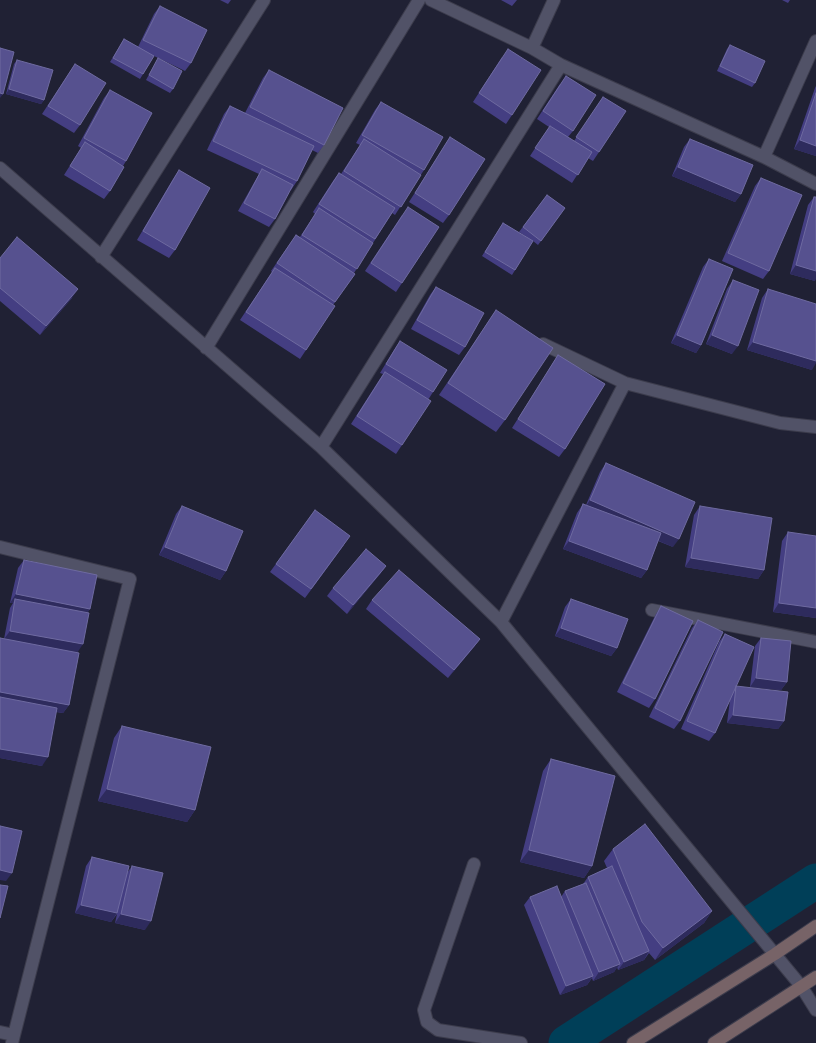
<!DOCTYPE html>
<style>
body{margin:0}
canvas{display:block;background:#202134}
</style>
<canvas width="816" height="1043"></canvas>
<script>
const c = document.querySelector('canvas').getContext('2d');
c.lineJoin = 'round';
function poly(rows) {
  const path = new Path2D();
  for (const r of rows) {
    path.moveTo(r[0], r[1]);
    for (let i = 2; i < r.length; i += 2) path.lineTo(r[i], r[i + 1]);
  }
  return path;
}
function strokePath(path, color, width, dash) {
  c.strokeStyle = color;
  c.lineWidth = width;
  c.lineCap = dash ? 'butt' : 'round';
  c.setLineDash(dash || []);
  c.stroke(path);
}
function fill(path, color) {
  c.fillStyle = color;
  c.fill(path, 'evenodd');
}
strokePath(poly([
 [566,1043,816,881]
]), '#003f58', 35);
const service = poly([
 [474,864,424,1010,427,1022,438,1030,521,1043]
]);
const minor = poly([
 [431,0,532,48,561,65,764,157,816,184],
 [532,48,554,0],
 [764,157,816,41],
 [0,168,321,447,501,622,801,986,816,1010],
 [101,257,264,0],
 [543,344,625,383,780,423,816,427],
 [206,348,419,0],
 [321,447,561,65],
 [0,547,130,579,12,1043],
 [652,610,816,642],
 [501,622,625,383],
 [0,1032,14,1035]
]);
const secondary = poly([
 [633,1043,775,954,816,926],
 [714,1043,816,977]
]);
strokePath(service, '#3c3c4c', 14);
strokePath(minor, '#3c3c4c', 14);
strokePath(secondary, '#3c3c4c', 14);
strokePath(service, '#515267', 12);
strokePath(minor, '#515267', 12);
strokePath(secondary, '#776367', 12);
fill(poly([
 [220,0,231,0,228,4],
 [501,0,517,0,512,6],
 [782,0,790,0,788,3],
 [160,6,191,63,185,71,154,56,140,79,110,62,124,39,138,47,154,14],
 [730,45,755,83,752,87,717,71,727,49],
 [502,57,512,115,506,124,473,102],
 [158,58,173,89,170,93,146,80],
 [17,60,44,100,41,104,6,94,14,64],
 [75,64,80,125,74,133,42,114],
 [269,70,324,145,318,153,312,150,297,181,291,190,290,189,275,219,269,227,238,211,259,174,207,150,224,114,230,106,245,113,263,78],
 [560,84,573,131,568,137,574,141,603,97,599,152,593,161,588,158,572,183,530,156,549,127,537,119],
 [816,86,816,156,794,149,815,88],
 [110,90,126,161,123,166,110,191,104,199,64,175,81,148,78,146,104,98],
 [381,102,424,170,395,215,392,213,354,273,355,274,333,305,306,350,300,359,240,320,272,272,271,271,296,235,300,237,315,214,313,212,333,181,339,173,341,174,360,145,356,143,375,110],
 [450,137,449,215,443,223,409,202],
 [690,139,741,194,735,202,672,176,684,147],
 [179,170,175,250,169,258,137,240,173,179],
 [761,178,769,271,763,279,722,261,755,186],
 [547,195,565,208,538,245,533,241,512,275,482,256,503,223,530,239,519,232],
 [814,197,815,281,790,274,808,205],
 [402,215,402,283,396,292,365,271],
 [0,258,72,298,40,335,0,301],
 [709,259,701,345,696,353,671,343,703,267],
 [733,280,732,354,706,344,727,289],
 [436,287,465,347,459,355,411,329,430,295],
 [768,289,812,370,747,350,762,298],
 [496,310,505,420,496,432,439,395],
 [400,341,433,392,428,400,402,445,396,454,351,424,383,374,380,373,394,350],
 [558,355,565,449,559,457,512,428],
 [606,463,673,547,658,541,647,570,641,578,563,549,577,513,583,504,586,505,600,472],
 [182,506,226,571,220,580,159,555,176,514],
 [700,506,764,570,758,579,685,567,694,515],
 [315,510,344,545,305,598,270,572],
 [788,532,816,618,773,612,782,541],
 [24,560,90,609,87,612,77,653,69,705,63,713,56,712,42,766,0,758,0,638,4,639,10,608,13,603,10,603,18,568],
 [386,566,380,574,347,614,327,596,333,588],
 [571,599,617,648,611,656,555,636,565,607],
 [372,600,480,639,474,647,448,678,366,609],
 [661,606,655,699,649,708,617,692,656,614],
 [698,620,680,721,674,729,649,717,692,628],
 [725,634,736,686,784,721,778,729,727,723,730,700,715,733,709,741,681,729,719,642],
 [761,638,787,682,781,690,750,687,755,646],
 [122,726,195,810,187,822,98,801,114,738],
 [551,759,592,866,584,878,520,862,543,771],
 [613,849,712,911,704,923,655,960,649,953,644,960,618,970,617,967,614,972,593,981,592,978,587,985,560,995,524,905,530,897,561,897,565,891,583,884,588,877,607,868,604,861],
 [92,857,127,873,132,866,145,930,115,923,117,914,111,922,75,913,86,866]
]), '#443e82');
fill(poly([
 [9,89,44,100,41,104,6,94],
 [0,93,3,94,0,98],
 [800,140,816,146,816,156,794,149],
 [678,167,741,194,735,202,672,176],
 [796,265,816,271,816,279,815,281,790,274],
 [78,289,72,298,40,335,46,326],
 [677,335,701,345,696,353,671,343],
 [712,335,738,346,732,354,706,344],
 [753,342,816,361,816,363,812,370,747,350],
 [590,500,679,539,673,547,584,509],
 [569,541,647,570,641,578,563,549],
 [165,547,226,571,220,580,159,555],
 [691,558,764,570,758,579,685,567],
 [386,566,380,574,347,614,353,605],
 [16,594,90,609,84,618,15,599,13,603,10,603],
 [779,603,816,608,816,618,773,612],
 [561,628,617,648,611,656,555,636],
 [10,631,83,644,77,653,4,639],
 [480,639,474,647,448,678,454,670],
 [756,678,787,682,781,690,750,687],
 [0,692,69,705,63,713,0,701],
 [733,715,784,721,778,729,727,723],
 [0,749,48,757,42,766,0,758],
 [107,789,195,810,187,822,98,801],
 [529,850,592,866,584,878,520,862],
 [0,870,12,873,6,881,0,880],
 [81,905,117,913,111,922,75,913],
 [712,911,704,923,655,960,663,948],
 [121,914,151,921,145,930,115,923],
 [649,951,644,960,618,970,624,962],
 [620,964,614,972,593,981,599,972],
 [593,976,587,985,560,995,566,986]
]), '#2e2b5d');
const building = poly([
 [160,6,207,30,191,63,143,40,160,6],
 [124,39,154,56,143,74,113,58,124,39],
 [730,45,765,61,755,83,720,66,730,45],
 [0,48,14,52,3,94,0,93,0,48],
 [508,49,541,70,512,115,479,93,508,49],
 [158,58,182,71,173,89,149,75,158,58],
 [17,60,53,70,44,100,9,89,17,60],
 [75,64,106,83,80,125,48,106,75,64],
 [269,70,343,108,324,145,250,107,269,70],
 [566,76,596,95,573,131,543,111,566,76],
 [110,90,152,113,126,161,84,138,110,90],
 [816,93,816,146,800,140,816,93],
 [603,97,626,111,599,152,576,137,603,97],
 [381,102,443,137,424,170,362,135,381,102],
 [230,106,314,146,297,181,213,141,230,106],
 [550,126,592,152,578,175,535,148,550,126],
 [450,137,485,159,449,215,415,193,450,137],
 [364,139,421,175,401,207,344,171,364,139],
 [690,139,753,165,741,194,678,167,690,139],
 [85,142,124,167,110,191,70,166,85,142],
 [262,169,293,185,275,219,244,203,262,169],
 [179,170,210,188,175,250,143,231,179,170],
 [339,173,395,208,375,239,319,204,339,173],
 [761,178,802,195,769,271,728,253,761,178],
 [547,195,565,208,541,241,523,227,547,195],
 [814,197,816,197,816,271,796,265,814,197],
 [408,207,439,227,402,283,371,263,408,207],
 [319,208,373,243,357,269,302,235,319,208],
 [503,223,533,241,515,270,485,252,503,223],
 [296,235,355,274,335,302,277,263,296,235],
 [17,237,78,289,46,326,0,288,0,258,17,237],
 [709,259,733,269,701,345,677,335,709,259],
 [275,268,335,306,306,350,246,312,275,268],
 [733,280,759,290,738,346,712,335,733,280],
 [436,287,484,313,465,347,417,320,436,287],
 [768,289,816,304,816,361,753,342,768,289],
 [496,310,553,348,505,420,448,383,496,310],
 [400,341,447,370,433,392,386,364,400,341],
 [558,355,605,384,565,449,518,419,558,355],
 [385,372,431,401,402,445,357,416,385,372],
 [606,463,695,502,679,539,590,500,606,463],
 [583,504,661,533,647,570,569,541,583,504],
 [182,506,243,531,226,571,165,547,182,506],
 [700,506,772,518,764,570,691,558,700,506],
 [315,510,350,536,311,589,276,564,315,510],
 [788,532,816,536,816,608,779,603,788,532],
 [366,549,386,566,353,605,333,588,366,549],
 [24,560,97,575,90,609,16,594,24,560],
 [399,570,480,639,454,670,372,600,399,570],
 [15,599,89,613,83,644,10,631,15,599],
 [571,599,628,619,617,648,561,628,571,599],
 [661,606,693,621,655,699,623,683,661,606],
 [698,620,723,632,680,721,655,708,698,620],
 [725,634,754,647,715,733,687,721,725,634],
 [0,638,79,653,69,705,0,692,0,638],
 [761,638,791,641,787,682,756,678,761,638],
 [736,686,788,692,784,721,733,715,736,686],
 [0,697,57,708,48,757,0,749,0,697],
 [122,726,211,747,195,810,107,789,122,726],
 [551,759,615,776,592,866,529,850,551,759],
 [645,824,712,911,663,948,642,922,613,849,645,824],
 [0,826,22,831,12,873,0,870,0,826],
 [92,857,129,866,117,913,81,905,92,857],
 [132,866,163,873,151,921,121,914,132,866],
 [612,866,649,951,624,962,588,877,612,866],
 [586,883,620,964,599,972,565,891,586,883],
 [0,885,8,886,0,918,0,885],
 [557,886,593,976,566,986,530,897,557,886]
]);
fill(building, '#56518f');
strokePath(building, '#6e6aa0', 1);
</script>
